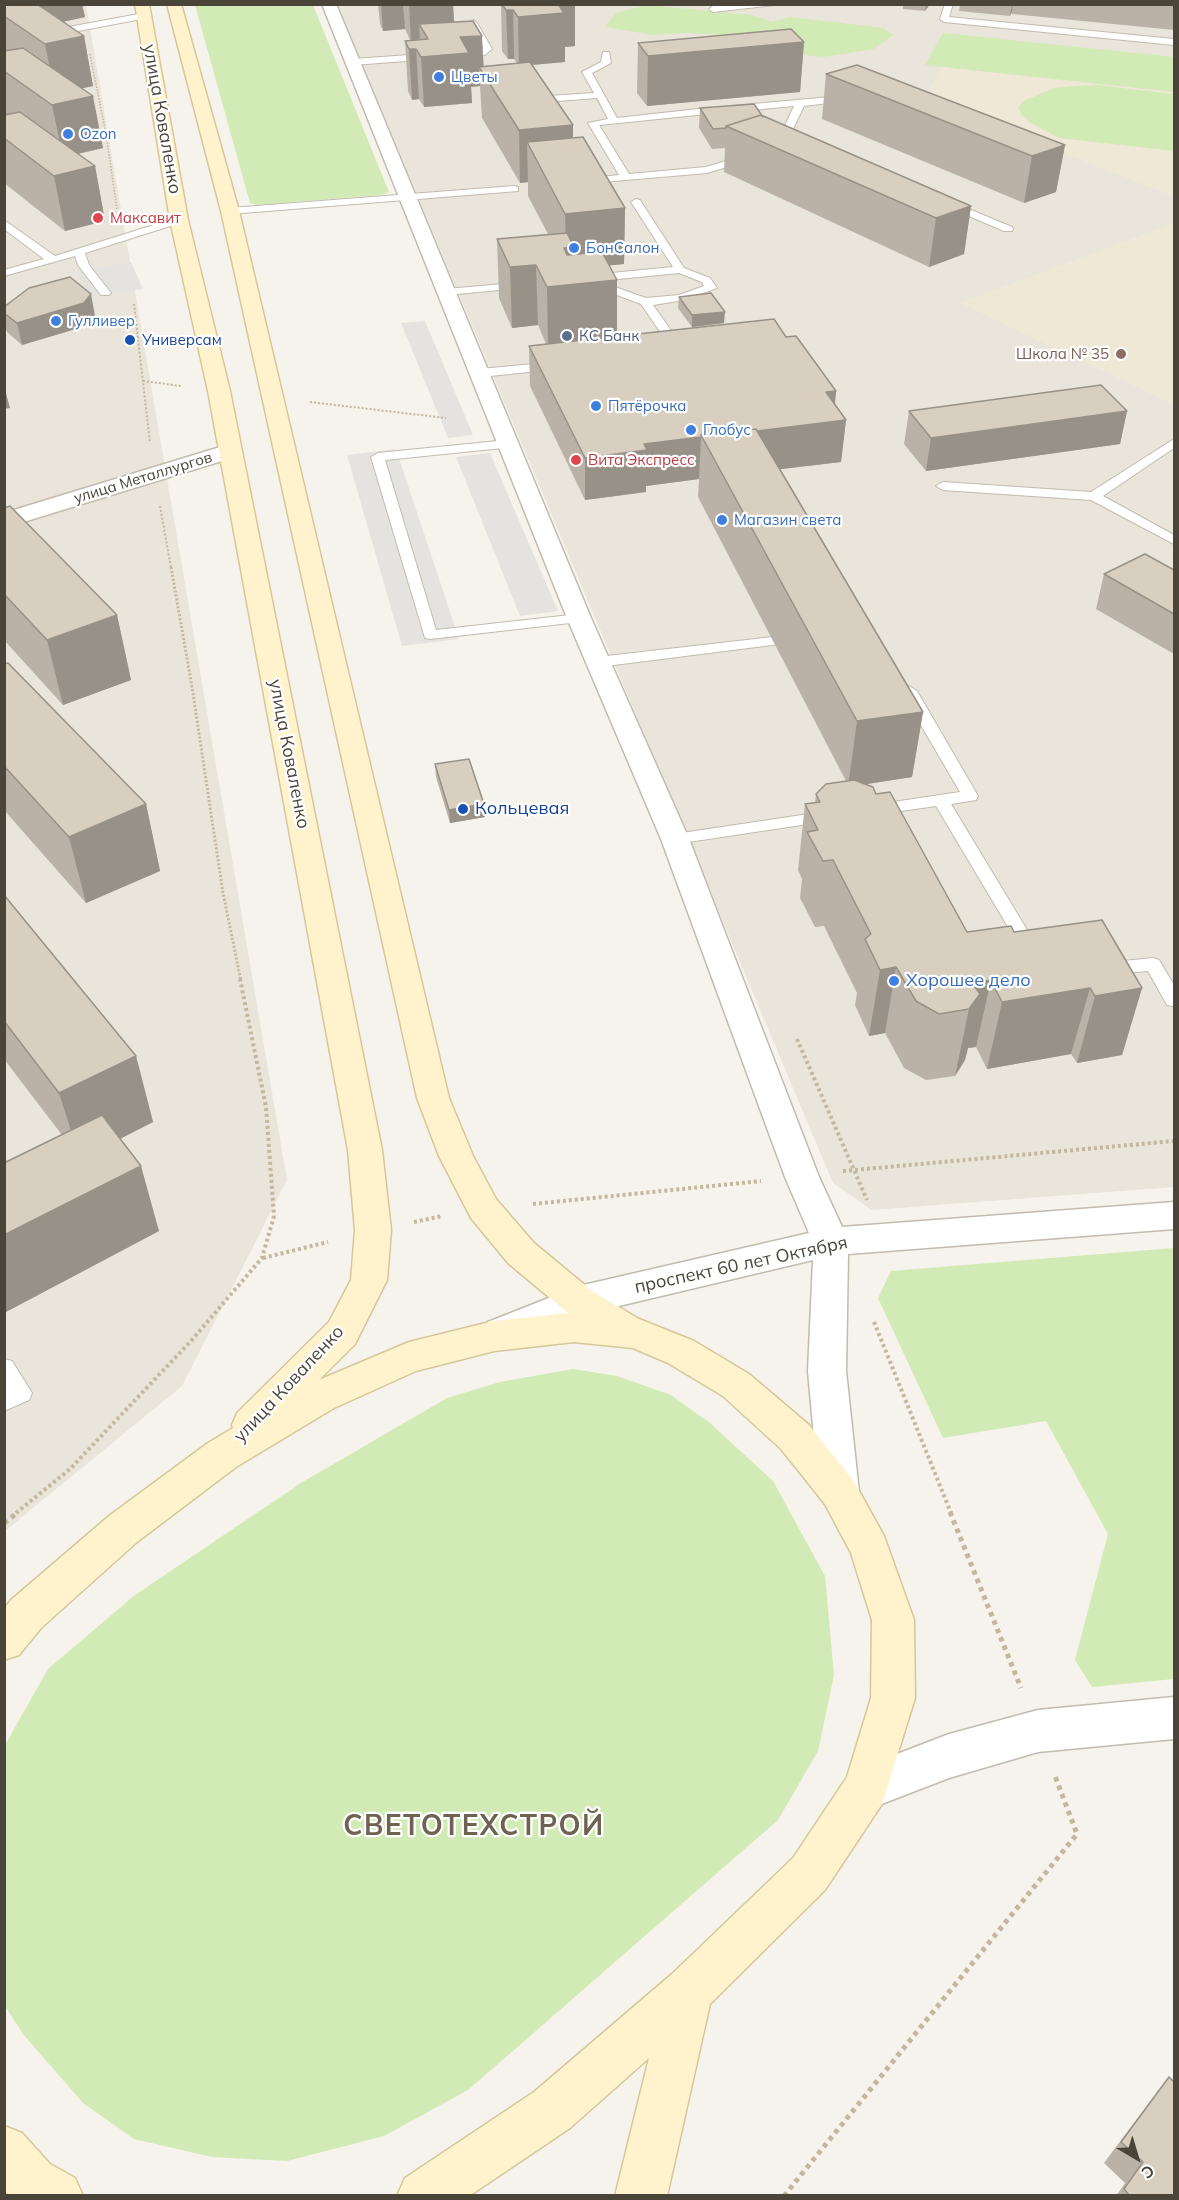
<!DOCTYPE html>
<meta charset="utf-8">
<style>
body{margin:0}
#map{position:relative;width:1179px;height:2200px;overflow:hidden;background:#f6f3ec;font-family:Mulish,sans-serif}
canvas{display:block}
.frame{position:absolute;inset:0;border:6px solid #4b4439;pointer-events:none}
.north{position:absolute;left:1107px;top:2128px;width:60px;height:60px;-webkit-text-stroke:4px #fff;paint-order:stroke;rotate:142deg;font-size:16px;font-weight:700;line-height:24px;text-align:center;color:#4b4439}
.north::after{content:'';display:block;margin:auto;width:21px;height:27px;background:#4b4439;clip-path:polygon(50% 0,100% 100%,50% 72%,0 100%)}
</style>
<div id="map">
<canvas width="1179" height="2200"></canvas>
<div class="frame"></div>
<div class="north">С</div>
</div>
<script>
const c = document.querySelector('canvas').getContext('2d');
c.lineJoin = 'round';
function fill(path, color) {
  c.fillStyle = color;
  c.fill(path, 'evenodd');
}
function poly(rows) {
  const path = new Path2D();
  for (const r of rows) {
    path.moveTo(r[0], r[1]);
    for (let i = 2; i < r.length; i += 2) path.lineTo(r[i], r[i + 1]);
  }
  return path;
}
function strokePath(path, color, width, dash) {
  c.strokeStyle = color;
  c.lineWidth = width;
  c.lineCap = dash ? 'butt' : 'round';
  c.setLineDash(dash || []);
  c.stroke(path);
}
function label(font, color, halo, rows, align = 'center') {
  c.font = font + ' Mulish,sans-serif';
  c.lineWidth = 4.5;
  c.setLineDash([]);
  c.textBaseline = 'middle';
  c.strokeStyle = halo;
  c.fillStyle = color;
  for (const [text, x, y, turn = 0] of rows) {
    c.save();
    c.translate(x, y);
    c.rotate((+turn || 0) * Math.PI / 180);
    c.textAlign = isNaN(turn) ? turn : align;
    if (halo) c.strokeText(text, 0, 0);
    c.fillText(text, 0, 0);
    c.restore();
  }
}
fill(poly([
 [5,5,86,5,287,1180,182,1386,5,1531],
 [337,5,1174,5,1174,1187,872,1210,833,1183]
]), '#eae5da');
fill(poly([
 [941,67,1174,92,1174,197,924,98],
 [1174,223,1174,405,960,303]
]), '#efe8d6');
fill(poly([
 [195,5,313,5,389,192,381,195,256,205,250,203],
 [646,5,753,15,771,22,790,17,883,28,893,35,874,49,823,57,768,51,734,36,689,33,653,35,605,27,616,13],
 [943,33,1174,57,1174,92,925,65],
 [1076,86,1096,85,1174,94,1174,151,1059,138,1029,122,1021,114,1018,107,1026,100,1054,88],
 [1174,1248,1174,1679,1092,1687,1075,1660,1108,1534,1046,1421,943,1438,878,1298,891,1271],
 [573,1369,617,1376,671,1395,710,1423,773,1481,825,1576,834,1675,818,1751,778,1820,468,2090,384,2136,287,2161,212,2157,134,2139,83,2103,23,2034,5,2006,5,1745,48,1669,135,1595,301,1483,447,1398,500,1382]
]), '#d2eab5');
fill(poly([
 [131,262,143,289,87,297,76,270],
 [425,321,473,435,448,438,401,323],
 [396,449,459,639,402,646,347,455],
 [490,453,558,611,520,616,456,457]
]), '#e5e3e0');
const lane = poly([
 [738,4,783,4,713,12,709,9,713,6,738,4],
 [945,4,953,4,949,17,1174,39,1174,45,944,22,940,19,945,4],
 [144,13,147,14,147,18,4,45,4,39,144,13],
 [473,20,477,23,492,49,485,55,353,65,348,62,353,59,480,50,483,48,469,23,473,20],
 [603,52,609,52,611,63,592,73,617,118,707,108,712,111,707,114,599,125,629,174,706,167,749,154,754,157,753,159,707,173,579,184,578,182,583,179,619,175,588,123,608,119,597,98,546,102,528,87,536,85,548,96,594,93,582,72,601,62,603,52],
 [841,96,844,97,844,101,804,106,792,131,805,141,800,144,782,132,794,106,731,112,726,109,731,106,841,96],
 [514,186,518,187,518,191,230,214,225,211,230,208,514,186],
 [636,199,640,200,684,268,710,278,717,288,684,300,653,305,675,336,673,339,665,339,641,304,590,285,590,281,585,278,591,275,673,267,631,202,636,199],
 [679,273,702,282,704,286,679,295,646,298,598,281,679,273],
 [947,200,1012,227,1013,229,1012,231,1004,231,943,205,942,203,947,200],
 [179,217,184,220,183,222,85,253,89,265,111,293,109,295,101,295,78,265,75,256,4,276,4,270,44,259,4,229,4,220,55,256,179,217],
 [525,282,529,283,529,287,447,295,441,292,447,289,525,282],
 [555,362,561,366,559,369,480,377,474,373,480,369,555,362],
 [1174,439,1174,448,1103,496,1174,535,1174,544,1091,500,943,490,936,486,943,482,1091,492,1174,439],
 [508,440,513,441,514,444,513,447,385,460,436,630,579,614,586,618,579,622,430,639,425,638,371,457,378,453,508,440],
 [799,634,806,638,804,641,598,667,590,662,598,657,799,634],
 [909,686,917,691,978,796,976,800,951,804,1041,953,1038,957,1026,957,936,806,873,815,867,814,865,810,867,806,873,805,960,792,901,691,909,686],
 [829,811,835,812,837,816,835,820,675,844,669,843,667,839,669,835,675,834,829,811],
 [1153,958,1159,960,1174,985,1174,1006,1167,1005,1148,971,1103,975,1097,973,1094,969,1097,965,1103,963,1153,958],
 [4,1359,12,1361,32,1393,29,1400,4,1411,4,1391,6,1390,4,1359]
]);
const street = poly([
 [322,4,336,4,591,618,689,839,819,1177,842,1227,1174,1202,1174,1229,848,1254,846,1371,859,1492,853,1504,839,1509,825,1504,819,1492,808,1371,813,1260,585,1314,501,1348,488,1344,483,1333,488,1322,579,1286,809,1233,785,1177,661,839,567,618,322,4],
 [230,444,238,446,241,451,238,456,4,528,4,513,230,444],
 [1174,1697,1174,1739,1038,1752,949,1778,866,1810,850,1804,844,1788,850,1772,866,1766,949,1734,1038,1710,1174,1697]
]);
const secondary = poly([
 [135,4,149,4,188,220,230,391,382,1150,391,1230,387,1280,355,1344,319,1380,409,1342,494,1321,568,1313,508,1263,471,1218,439,1156,417,1098,221,211,167,4,181,4,239,211,449,1098,473,1156,496,1199,534,1243,592,1291,639,1319,694,1341,749,1374,809,1425,853,1480,884,1536,914,1620,915,1698,882,1804,825,1890,710,2004,667,2196,615,2196,649,2058,570,2128,469,2196,397,2196,405,2178,534,2092,672,1974,793,1858,847,1777,871,1698,872,1620,851,1553,825,1504,781,1449,723,1396,668,1363,633,1348,574,1342,494,1351,416,1371,334,1408,236,1467,137,1542,41,1628,19,1655,4,1660,4,1609,11,1600,109,1516,208,1443,233,1428,232,1425,237,1413,329,1322,351,1280,355,1230,348,1150,208,391,170,220,135,4],
 [4,2126,22,2133,50,2164,75,2178,83,2196,10,2196,4,2190,4,2126]
]);
strokePath(lane, '#c2bbae', 2);
strokePath(street, '#c2bbae', 3);
strokePath(secondary, '#d6c79b', 3);
strokePath(poly([
 [90,54,106,134,117,209]
]), '#c4b79f', 1.5, [1.5, 1.5]);
strokePath(poly([
 [134,304,150,443],
 [143,381,181,386],
 [310,402,446,418],
 [160,506,171,568]
]), '#c4b79f', 2, [2, 2]);
strokePath(poly([
 [171,567,192,687,223,893,241,981]
]), '#c4b79f', 3, [2, 2]);
strokePath(poly([
 [797,1039,867,1200],
 [843,1171,1174,1141],
 [533,1204,761,1181],
 [414,1222,442,1216],
 [263,1258,328,1242],
 [874,1322,951,1513],
 [16,1513,70,1469,191,1341,262,1258,274,1216,266,1107,240,979]
]), '#c4b79f', 4, [3, 3]);
strokePath(poly([
 [950,1512,1021,1688],
 [4,1523,18,1512],
 [784,2196,1077,1834,1055,1776]
]), '#c4b79f', 5, [4.5, 4.5]);
fill(lane, '#fff');
fill(street, '#fff');
fill(secondary, '#fff3cd');
fill(poly([
 [4,4,82,4,85,17,63,22,84,36,93,86,82,88,103,148,78,154,95,166,105,221,65,231,4,183,4,115,5,115,4,114],
 [378,4,453,4,454,22,483,66,517,63,514,59,508,59,502,51,501,4,575,4,575,46,565,47,565,62,532,65,573,138,625,208,624,264,609,265,617,280,617,336,786,337,836,391,835,405,846,420,841,462,780,469,923,712,912,777,866,784,876,794,967,932,1014,932,1142,988,1122,1055,1077,1063,1071,1054,987,1069,976,1047,968,1048,965,1060,955,1076,926,1080,904,1068,885,1033,869,1036,855,1005,857,993,824,926,815,927,800,898,802,879,798,870,805,804,815,803,816,794,846,781,698,497,699,479,646,486,646,492,585,500,530,386,529,346,546,344,538,325,512,328,499,298,497,239,548,234,528,196,528,182,520,183,482,118,480,86,471,87,472,103,424,107,419,99,412,100,408,91,405,41,410,40,405,29,383,31,380,24],
 [903,4,930,4,925,11,903,9],
 [960,4,1174,4,1174,30,1012,14,1012,12,1010,16,959,11],
 [804,42,800,92,647,106,637,93,638,43],
 [826,74,1065,145,1056,192,1024,203,822,119],
 [700,108,763,117,971,206,964,254,929,267,724,172,725,148,712,149,699,128],
 [679,297,724,323,692,327,678,308],
 [4,307,95,316,89,325,22,345,7,332,4,324],
 [909,411,1127,411,1120,444,926,471,904,444],
 [4,508,117,615,131,680,63,705,4,640],
 [1174,570,1174,654,1096,609,1104,574],
 [4,664,146,804,160,871,86,903,4,810],
 [435,764,484,804,485,817,450,823,436,777],
 [4,895,136,1056,153,1122,120,1139,159,1231,4,1313,4,1163,62,1135,4,1059],
 [1169,2077,1174,2196,1116,2196,1125,2183,1104,2163,1151,2100]
]), '#bab2a6');
fill(poly([
 [29,4,82,4,85,17,25,30],
 [381,4,403,4,405,29,383,31],
 [409,4,453,4,455,39,428,39,419,24,420,42,411,43],
 [554,4,575,4,575,46,565,47,565,62,519,66,518,17],
 [926,4,930,4,925,11],
 [1012,4,1013,4,1012,12,1010,16],
 [506,10,513,10,514,59,508,59],
 [84,36,93,86,55,94,45,44],
 [482,36,484,73,479,67,480,86,471,87,472,103,424,107,421,57,460,37],
 [804,42,800,92,647,106,648,56],
 [409,49,416,49,419,99,412,100],
 [93,96,103,148,63,157,52,105],
 [573,125,573,178,527,142,528,182,520,183,519,130],
 [1065,145,1056,192,1024,203,1032,156],
 [95,166,105,221,65,231,54,176],
 [971,206,964,254,929,267,936,218],
 [625,208,624,264,575,269,617,280,617,341,548,348,547,287,564,248,566,248,565,214],
 [536,265,538,325,512,328,510,267],
 [91,294,95,316,89,325,22,345,17,323],
 [725,312,724,323,692,327,692,315],
 [4,386,10,408,4,409],
 [836,391,833,421,846,420,841,462,723,476,702,437,826,392],
 [1127,411,1120,444,926,471,931,438],
 [701,437,699,479,646,486,646,492,585,500,585,458,644,444],
 [117,615,131,680,63,705,47,640],
 [923,712,912,777,848,787,857,721],
 [146,804,160,871,86,903,69,837],
 [484,804,485,817,450,823,449,810],
 [896,967,885,1033,869,1036,880,970],
 [991,980,976,1047,968,1048,965,1060,955,1076,969,1009,972,983],
 [1090,988,1071,1054,987,1069,1002,1002],
 [1142,988,1122,1055,1077,1063,1095,996],
 [136,1056,153,1122,80,1159,59,1093],
 [141,1166,159,1231,4,1313,4,1235]
]), '#979187');
const building = poly([
 [4,4,37,4,84,36,45,44,4,16,4,4],
 [37,4,54,4,41,7,37,4],
 [502,4,558,4,564,13,518,17,513,10,506,10,502,4],
 [473,21,482,36,460,37,469,53,421,57,416,49,409,49,405,41,428,39,419,24,473,21],
 [791,29,804,42,648,56,638,43,791,29],
 [23,48,93,96,52,105,4,71,4,51,23,48],
 [530,62,573,125,519,130,479,67,530,62],
 [857,65,1065,145,1032,156,826,74,857,65],
 [754,104,763,117,761,115,726,126,726,128,713,129,700,108,754,104],
 [20,112,95,166,54,176,4,138,4,115,20,112],
 [761,115,971,206,936,218,726,126,761,115],
 [583,137,625,208,565,214,527,142,583,137],
 [567,233,574,247,564,248,567,255,602,252,617,280,547,287,536,265,510,267,497,239,567,233],
 [70,277,91,294,84,303,17,323,4,313,4,307,29,288,70,277],
 [711,293,725,312,692,315,679,297,711,293],
 [774,319,786,337,796,336,836,391,826,392,846,420,757,431,756,429,701,435,701,437,644,444,647,450,585,458,529,346,774,319],
 [1101,385,1127,411,931,438,909,411,1101,385],
 [756,429,923,712,857,721,701,435,756,429],
 [10,506,117,615,47,640,4,594,4,508,10,506],
 [1145,554,1174,570,1174,614,1104,574,1145,554],
 [8,663,146,804,69,837,4,766,4,664,8,663],
 [469,759,484,804,449,810,435,764,469,759],
 [854,780,873,787,876,794,890,792,967,932,1011,926,1014,932,1102,920,1142,988,1095,996,1090,988,1002,1002,991,980,972,983,980,994,969,1009,939,1014,916,1001,896,967,880,970,865,939,871,934,833,860,823,861,807,832,818,830,805,804,820,802,816,794,826,784,854,780],
 [4,895,136,1056,59,1093,4,1021,4,895],
 [102,1115,141,1166,4,1235,4,1163,102,1115],
 [1169,2077,1174,2082,1174,2196,1130,2196,1124,2189,1143,2162,1121,2142,1169,2077]
]);
fill(building, '#d8cfc1');
strokePath(building, '#979187', 1.5);
for (const [x, y, r, color] of [
 [439,77,6,"#3f7fe0"],
 [68,134,6,"#3f7fe0"],
 [98,218,6,"#e0444e"],
 [574,248,6,"#3f7fe0"],
 [56,321,6,"#3f7fe0"],
 [567,336,6,"#5c6f8a"],
 [130,340,6,"#1a4fb4"],
 [1121,354,6,"#8d6e63"],
 [596,406,6,"#3f7fe0"],
 [691,430,6,"#3f7fe0"],
 [576,460,6,"#e0444e"],
 [722,520,6,"#3f7fe0"],
 [463,809,6,"#1a4fb4"],
 [894,981,6,"#3f7fe0"]
]) {
  const dot = new Path2D();
  dot.arc(x, y, r, 0, 2 * Math.PI);
  c.fillStyle = color;
  c.fill(dot);
  strokePath(dot, '#fff', 2);
}
label('15px', '#366cbe', '#fff', [
 ["Цветы",451,77],
 ["Ozon",80,134],
 ["БонСалон",586,248],
 ["Гулливер",68,321],
 ["Пятёрочка",608,406],
 ["Глобус",703,430],
 ["Магазин света",734,520]
], 'left');
label('15px', '#be3a42', '#fff', [
 ["Максавит",110,218],
 ["Вита Экспресс",588,460]
], 'left');
label('15px', '#4e5e75', '#fff', [
 ["КС Банк",579,336]
], 'left');
label('15px', '#164399', '#fff', [
 ["Универсам",142,340]
], 'left');
label('15px', '#785e54', '#fff', [
 ["Школа № 35",1109,354]
], 'right');
label('15px', '#4b4439', '#fff', [
 ["улица Металлургов",143,478,-17]
]);
label('18px', '#4b4439', '#fff', [
 ["улица Коваленко",162,119,80],
 ["улица Коваленко",289,754,79],
 ["проспект 60 лет Октября",741,1265,-12],
 ["улица Коваленко",289,1384,-47]
]);
label('18px', '#164399', '#fff', [
 ["Кольцевая",475,809]
], 'left');
label('18px', '#366cbe', '#fff', [
 ["Хорошее дело",906,981]
], 'left');
c.letterSpacing = '1.5px';
label('bold 28px', '#6e6250', '#fff', [
 ["СВЕТОТЕХСТРОЙ",474,1827]
]);
c.letterSpacing = '0px';
</script>
